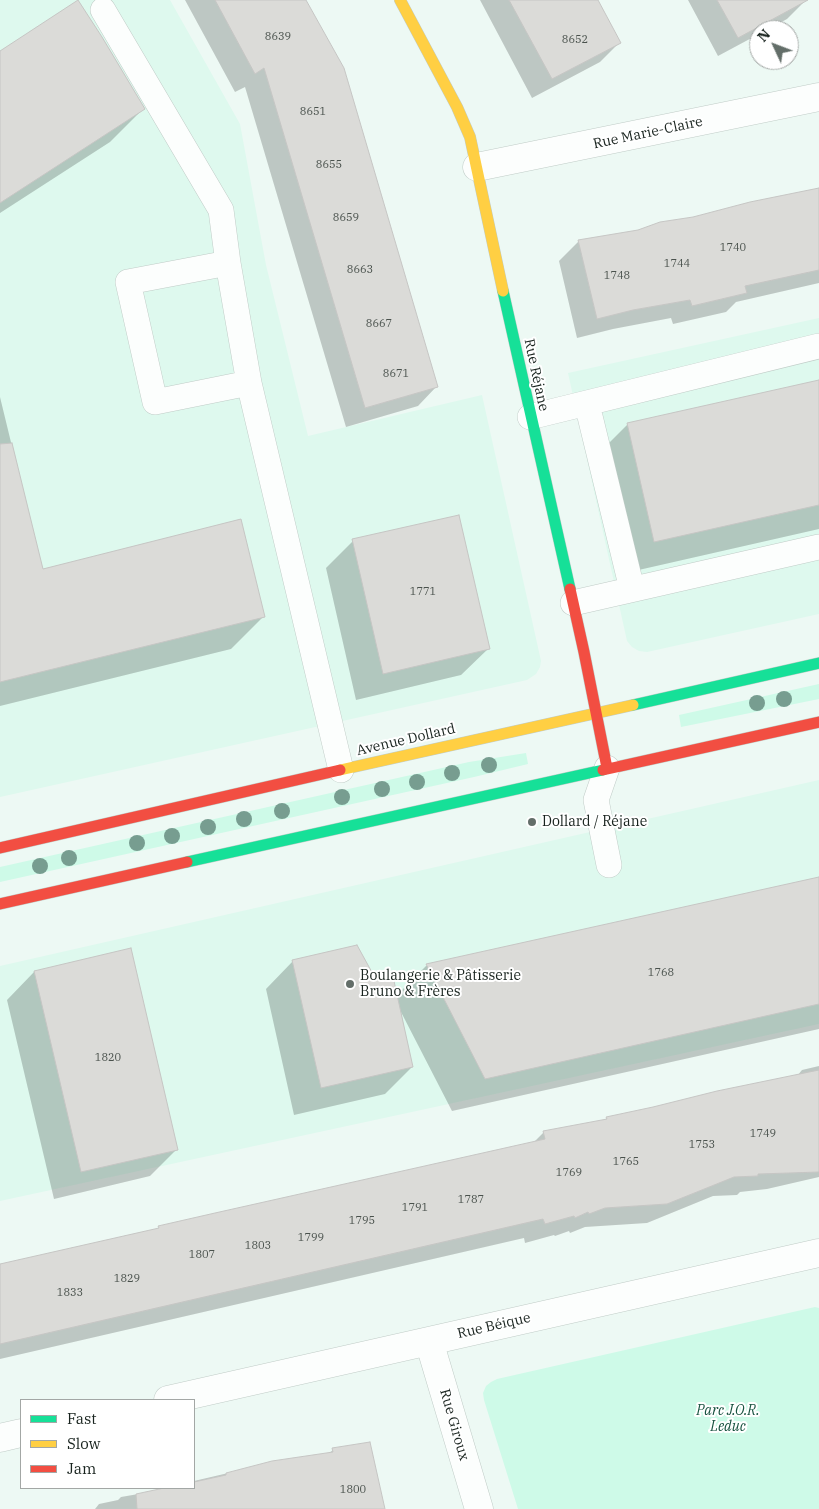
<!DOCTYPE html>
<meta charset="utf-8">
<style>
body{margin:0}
#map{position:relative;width:819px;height:1509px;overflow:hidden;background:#edf9f4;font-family:"IBM Plex Serif",serif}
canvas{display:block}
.legend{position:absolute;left:20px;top:1399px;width:175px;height:90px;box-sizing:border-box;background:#fff;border:1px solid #a3a7a5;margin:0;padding:6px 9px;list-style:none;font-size:15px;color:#18231e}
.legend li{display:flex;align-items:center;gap:10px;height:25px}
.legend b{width:25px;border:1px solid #a3a7a5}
.north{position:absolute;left:749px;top:20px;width:50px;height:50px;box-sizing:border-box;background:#fff;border:1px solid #a3a7a5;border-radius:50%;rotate:313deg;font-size:14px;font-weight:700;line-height:20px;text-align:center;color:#18231e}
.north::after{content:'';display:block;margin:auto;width:18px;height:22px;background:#636e69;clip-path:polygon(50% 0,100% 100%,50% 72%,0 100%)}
</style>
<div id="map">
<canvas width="819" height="1509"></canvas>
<ul class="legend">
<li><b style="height:6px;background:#16e098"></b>Fast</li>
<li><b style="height:6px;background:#ffcf43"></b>Slow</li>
<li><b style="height:6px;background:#f24e42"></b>Jam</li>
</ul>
<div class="north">N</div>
</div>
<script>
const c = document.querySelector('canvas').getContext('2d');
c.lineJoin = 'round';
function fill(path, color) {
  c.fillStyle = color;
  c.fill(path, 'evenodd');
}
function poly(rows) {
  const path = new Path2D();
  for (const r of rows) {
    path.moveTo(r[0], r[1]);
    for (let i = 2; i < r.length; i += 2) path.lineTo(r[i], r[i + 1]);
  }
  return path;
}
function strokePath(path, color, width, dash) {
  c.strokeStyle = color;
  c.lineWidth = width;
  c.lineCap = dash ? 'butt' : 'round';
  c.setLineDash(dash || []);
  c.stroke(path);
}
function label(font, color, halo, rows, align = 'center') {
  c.font = font + ' "IBM Plex Serif",serif';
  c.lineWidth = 4;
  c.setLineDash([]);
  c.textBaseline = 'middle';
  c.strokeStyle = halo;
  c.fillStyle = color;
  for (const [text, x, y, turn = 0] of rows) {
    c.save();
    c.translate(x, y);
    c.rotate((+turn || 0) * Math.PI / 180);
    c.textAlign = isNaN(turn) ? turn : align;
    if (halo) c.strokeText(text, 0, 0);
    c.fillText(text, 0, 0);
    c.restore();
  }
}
fill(poly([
 [0,0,170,0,240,124,266,265,308,436,482,395,541,661,540,667,536,674,527,680,0,797],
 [819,318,819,614,647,652,639,651,632,647,627,641,568,373],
 [819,780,819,1024,0,1201,0,966]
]), '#def9ee');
fill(poly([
 [819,684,819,699,681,727,679,715],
 [526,753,528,764,474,777,0,882,0,867,469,762],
 [815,1307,819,1308,819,1509,518,1509,484,1400,483,1393,486,1386,491,1382,497,1379]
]), '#cefae8');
fill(poly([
 [185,0,305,0,437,386,418,406,346,427,245,87,235,92],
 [480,0,597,0,619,43,600,62,532,98],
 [688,0,806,0,787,19,767,30,759,30,759,34,718,56],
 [0,52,143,109,110,142,0,213],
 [819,188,819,283,736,302,726,312,673,324,671,318,613,329,577,338,559,261,579,241,638,231],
 [819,381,819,529,621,574,595,457,628,424],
 [0,397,42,570,264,616,231,649,0,706],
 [353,541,489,648,461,675,356,700,326,568],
 [819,878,819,1029,452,1111,401,1012,412,1067,385,1094,294,1115,266,989,293,961,374,977,396,996,426,966],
 [130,949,177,1149,150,1176,54,1199,7,1000,34,972],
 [819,1066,819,1177,767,1189,740,1192,737,1195,713,1196,647,1223,585,1227,570,1233,569,1231,555,1236,554,1235,525,1243,524,1238,0,1359,0,1265,533,1143,544,1132,603,1121,607,1118,797,1076,802,1070],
 [333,1450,384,1509,95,1509,99,1504,118,1500,121,1497,173,1488,194,1488,194,1481,271,1463,328,1454]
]), '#0003');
const building = poly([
 [78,0,102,37,145,109,0,203,0,51,78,0],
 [215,0,306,0,344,68,438,387,365,408,264,68,255,74,215,0],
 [509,0,598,0,621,43,552,79,509,0],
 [717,0,808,0,738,38,717,0],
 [819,188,819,270,745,286,747,293,692,306,690,300,633,310,597,319,578,240,638,230,660,222,693,217,750,202,819,188],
 [819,380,819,505,654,542,627,423,819,380],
 [12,443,43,569,241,519,265,617,0,682,0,444,12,443],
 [459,515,490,649,383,674,352,539,459,515],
 [819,877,819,1004,485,1079,426,964,819,877],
 [357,945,374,976,392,972,413,1067,321,1088,292,960,357,945],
 [131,948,178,1150,81,1172,34,971,131,948],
 [819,1070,819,1172,758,1174,758,1176,734,1177,667,1204,605,1208,589,1214,588,1212,575,1218,574,1216,545,1224,543,1219,0,1344,0,1264,159,1228,158,1226,215,1213,545,1139,543,1131,607,1119,606,1117,653,1107,717,1091,819,1070],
 [370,1442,385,1509,137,1509,136,1494,164,1488,194,1488,194,1482,226,1475,226,1473,272,1461,333,1452,332,1448,370,1442]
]);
fill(building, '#dbdbd8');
strokePath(building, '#c6c6c4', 1);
const lane = poly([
 [103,10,221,210,228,263],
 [249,383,155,402,128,282,228,263,249,383,341,770],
 [587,404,632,589],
 [530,417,819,346],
 [573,603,819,547],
 [607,768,596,800,609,865]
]);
const street = poly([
 [477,167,819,97],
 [429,1341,479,1509],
 [168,1400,819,1253],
 [0,1438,21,1433]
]);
const fast = poly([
 [503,291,570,589],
 [633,705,819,663],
 [187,862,603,770]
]);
const slow = poly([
 [400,0,457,107,470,137,503,291],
 [340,770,633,705]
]);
const jam = poly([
 [570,589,584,652,607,768],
 [603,770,819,722],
 [0,848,340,770],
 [0,904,187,862]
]);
strokePath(lane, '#c0ccc7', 26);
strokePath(street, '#c0ccc7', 29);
strokePath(fast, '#c0ccc7', 12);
strokePath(slow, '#c0ccc7', 12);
strokePath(jam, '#c0ccc7', 12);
strokePath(lane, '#fcfefd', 25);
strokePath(street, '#fcfefd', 28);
strokePath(fast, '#16e098', 11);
strokePath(slow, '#ffcf43', 11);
strokePath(jam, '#f24e42', 11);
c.fillStyle = '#779d90';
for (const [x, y] of [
 [784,699],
 [757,703],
 [489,765],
 [452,773],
 [417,782],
 [382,789],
 [342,797],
 [282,811],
 [244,819],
 [208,827],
 [172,836],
 [137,843],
 [69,858],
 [40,866]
]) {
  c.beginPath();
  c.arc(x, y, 8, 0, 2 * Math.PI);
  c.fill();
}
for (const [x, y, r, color] of [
 [532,822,5,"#636e69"],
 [350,984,5,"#636e69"]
]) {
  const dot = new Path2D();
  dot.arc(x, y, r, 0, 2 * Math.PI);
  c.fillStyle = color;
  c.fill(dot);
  strokePath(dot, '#fff', 2);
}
label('11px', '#49514c', null, [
 ["8639",278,37],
 ["8652",575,40],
 ["8651",313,112],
 ["8655",329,165],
 ["8659",346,218],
 ["1740",733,248],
 ["1744",677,264],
 ["8663",360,270],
 ["1748",617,276],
 ["8667",379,324],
 ["8671",396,374],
 ["1771",423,592],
 ["1768",661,973],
 ["1820",108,1058],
 ["1749",763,1134],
 ["1753",702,1145],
 ["1765",626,1162],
 ["1769",569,1173],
 ["1787",471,1200],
 ["1791",415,1208],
 ["1795",362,1221],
 ["1799",311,1238],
 ["1803",258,1246],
 ["1807",202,1255],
 ["1829",127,1279],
 ["1833",70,1293],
 ["1800",353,1490]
]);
label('14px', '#18231e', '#fff', [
 ["Rue Marie-Claire",648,133,-12],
 ["Rue Réjane",536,375,78],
 ["Avenue Dollard",406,740,-13],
 ["Rue Béique",494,1326,-13],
 ["Rue Giroux",454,1425,74]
]);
label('14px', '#18231e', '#fff', [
 ["Dollard / Réjane",542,822],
 ["Boulangerie & Pâtisserie",360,976],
 ["Bruno & Frères",360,992]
], 'left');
label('italic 14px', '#17523f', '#fff', [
 ["Parc J.O.R.",728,1411],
 ["Leduc",728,1427]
]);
</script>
